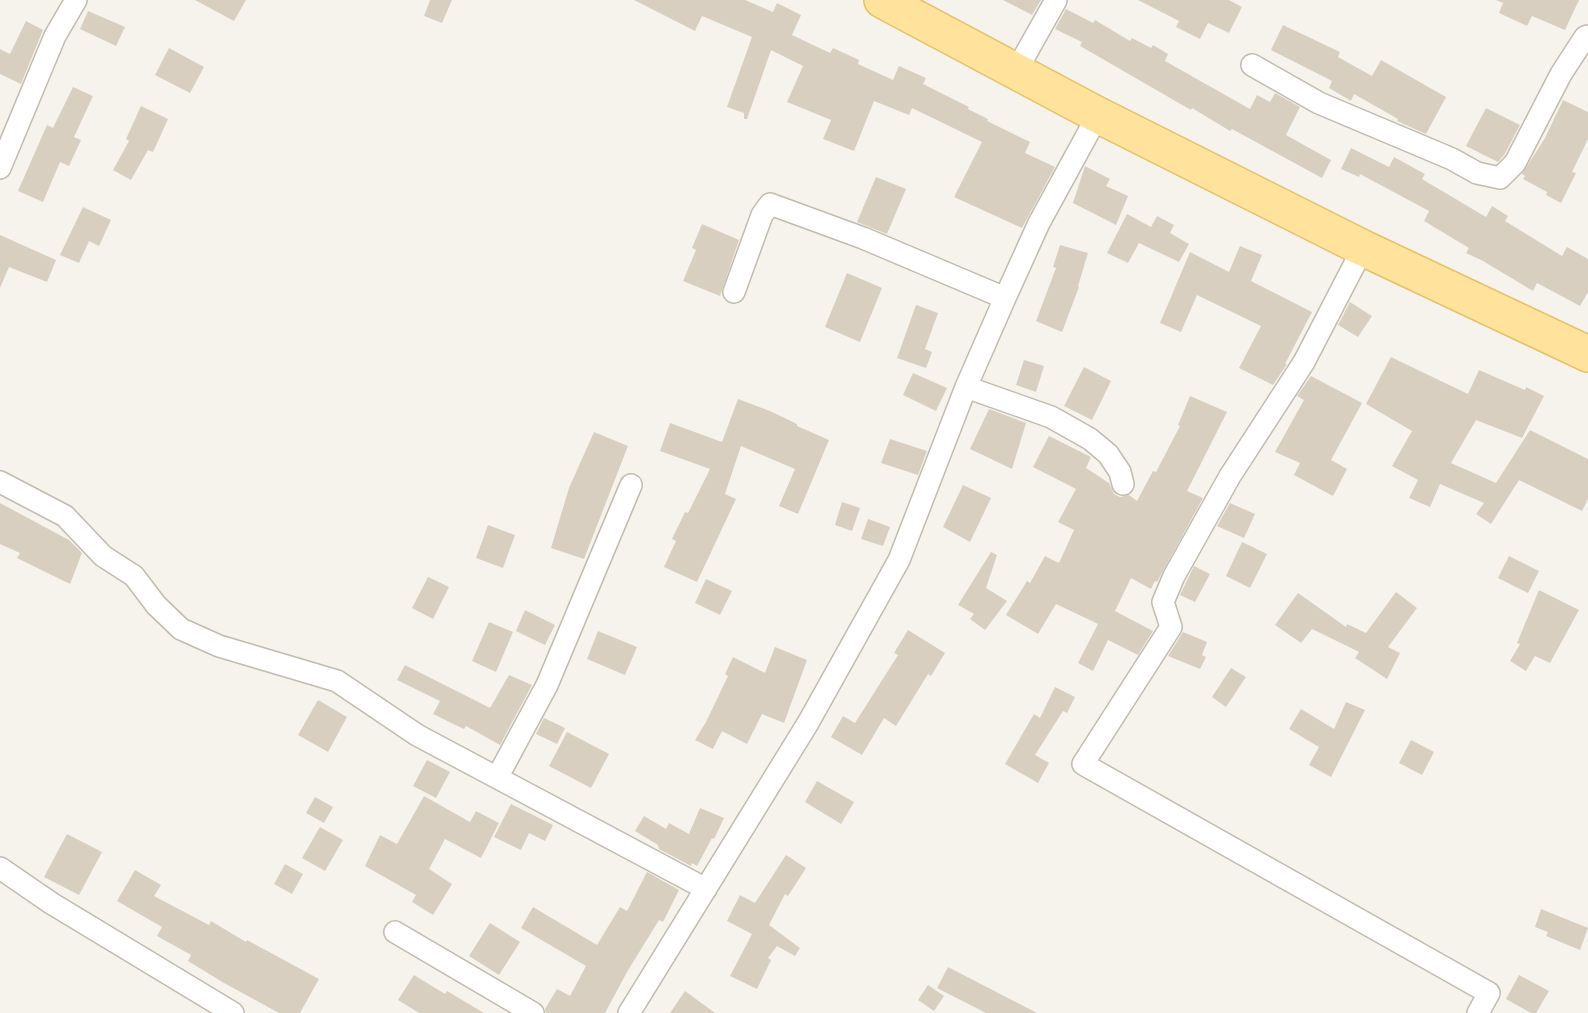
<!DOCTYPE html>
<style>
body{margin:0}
canvas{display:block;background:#f6f3ec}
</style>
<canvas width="1588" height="1013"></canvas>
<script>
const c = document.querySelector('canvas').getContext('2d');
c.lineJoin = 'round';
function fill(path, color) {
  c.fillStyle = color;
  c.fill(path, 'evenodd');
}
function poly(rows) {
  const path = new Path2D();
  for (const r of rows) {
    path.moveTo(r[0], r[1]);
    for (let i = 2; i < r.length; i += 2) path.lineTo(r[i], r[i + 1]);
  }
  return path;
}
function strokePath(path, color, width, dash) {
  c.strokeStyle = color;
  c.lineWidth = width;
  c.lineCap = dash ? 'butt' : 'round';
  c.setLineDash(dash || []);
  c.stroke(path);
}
fill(poly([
 [195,0,246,0,234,21],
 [430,0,452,0,442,23,424,16],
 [634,0,745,0,773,12,777,3,801,15,792,35,830,53,833,48,859,60,858,64,893,80,899,66,926,78,923,84,969,107,968,109,988,119,987,121,1030,142,1025,153,1055,167,1022,228,954,197,982,142,912,108,909,115,874,101,854,151,823,139,831,120,787,102,803,66,771,50,747,119,744,119,744,113,727,107,752,37,702,16,695,31],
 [1003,0,1041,0,1032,15],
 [1138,0,1229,0,1242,7,1229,33,1208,23,1200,39,1176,27,1179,21],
 [1496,0,1579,0,1565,30,1532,16,1527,26,1499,13,1503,3],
 [1066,9,1093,23,1095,20,1130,41,1132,38,1151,48,1153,45,1168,54,1165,61,1250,109,1257,95,1270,102,1275,93,1300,107,1286,135,1331,160,1322,178,1232,129,1230,131,1192,108,1191,110,1080,46,1082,42,1055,29],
 [88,11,125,27,116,46,80,29],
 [26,21,43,30,21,84,0,74,0,49,10,54],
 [1283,25,1340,52,1338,57,1372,76,1381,60,1446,97,1426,134,1397,121,1398,119,1354,94,1351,101,1329,88,1332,81,1271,50],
 [169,48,204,67,190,93,155,75],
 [73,87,93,96,74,137,81,140,69,166,60,162,43,202,18,191,47,125,53,128],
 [1563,100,1588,112,1588,139,1572,172,1576,173,1561,203,1546,195,1547,192,1523,179,1525,176,1522,174,1545,138],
 [141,106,168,119,153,152,148,150,131,180,113,170,129,141,126,139],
 [1486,108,1520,125,1504,155,1498,162,1466,146],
 [1351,148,1389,167,1394,157,1425,174,1422,179,1486,217,1492,206,1508,216,1505,221,1562,256,1567,247,1588,259,1588,292,1580,306,1537,283,1533,291,1483,261,1466,253,1469,248,1424,221,1429,211,1360,174,1359,177,1341,169],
 [1085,166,1110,179,1106,186,1128,196,1116,225,1073,203],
 [876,177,906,189,887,234,857,222],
 [83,207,111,220,99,246,89,241,79,263,60,255],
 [1127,214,1151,227,1157,216,1174,225,1170,233,1189,244,1179,262,1139,243,1128,263,1107,253],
 [702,224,739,240,720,296,683,281,696,250,692,248],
 [0,235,56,260,47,282,9,267,0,288],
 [1060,245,1088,253,1078,286,1079,287,1062,332,1036,321,1056,268,1053,267],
 [1240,246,1262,255,1251,281,1312,312,1285,364,1287,364,1273,385,1239,368,1261,326,1197,295,1181,332,1160,323,1190,252,1229,272],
 [847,273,882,288,860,342,825,327],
 [1350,302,1372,316,1358,337,1338,325],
 [916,305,938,313,925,349,932,352,926,368,897,358],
 [1391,357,1468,394,1479,370,1525,390,1526,387,1544,396,1522,438,1476,420,1451,463,1496,483,1530,430,1588,459,1588,499,1582,511,1519,480,1491,524,1476,514,1484,503,1440,484,1430,507,1409,498,1418,480,1392,466,1412,431,1366,404],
 [1024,360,1044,366,1036,392,1016,385],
 [1084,367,1111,381,1092,420,1064,406],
 [913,373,947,388,936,411,903,395],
 [1311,376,1362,403,1331,460,1347,469,1333,496,1294,475,1300,463,1275,452,1304,400,1297,396],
 [1190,396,1227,412,1187,491,1203,498,1157,582,1155,581,1151,589,1131,578,1115,611,1153,631,1138,655,1108,640,1093,671,1078,663,1098,624,1056,604,1038,634,1006,615,1027,581,1030,583,1045,556,1059,563,1074,530,1058,522,1076,489,1033,467,1049,436,1091,457,1086,468,1109,483,1114,494,1120,497,1129,495,1137,501,1153,471,1156,472,1180,426,1178,425],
 [738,399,770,411,797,424,797,426,829,440,798,514,779,506,795,469,741,446,725,494,736,499,697,582,664,567,676,541,672,539,685,512,688,513,710,469,660,451,670,423,722,442],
 [989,409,1026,423,1012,469,970,449],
 [594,432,628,446,584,559,551,548,569,488],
 [890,439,927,451,918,475,881,463],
 [963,485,991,498,970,542,943,527],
 [842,502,860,508,852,531,835,525],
 [0,503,69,540,82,553,70,584,17,558,20,553,0,544],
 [1230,503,1255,514,1244,538,1217,526],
 [868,519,890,527,883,546,861,539],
 [488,525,515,535,503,568,476,558],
 [1242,542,1267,554,1250,588,1226,576],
 [991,552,997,555,986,588,1007,601,985,630,970,619,974,614,958,605],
 [1509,556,1539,571,1528,593,1498,578],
 [1194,566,1210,574,1195,602,1180,595],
 [428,577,449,587,433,619,412,608],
 [706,579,732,591,720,615,695,603],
 [1539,590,1579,610,1550,663,1535,656,1526,671,1510,661,1520,644,1517,643],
 [1396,592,1417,608,1388,647,1400,653,1387,679,1355,658,1359,652,1345,645,1312,629,1301,643,1275,625,1298,593,1346,627,1347,624,1366,633],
 [525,610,555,625,545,645,516,631],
 [489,622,513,632,496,672,472,661],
 [908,630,945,653,931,676,928,674,896,726,884,718,862,755,831,737,843,716,855,723,898,655,894,653],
 [598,631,637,647,625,675,587,659],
 [1183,632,1207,642,1202,655,1206,657,1200,669,1168,656],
 [775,647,807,660,784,723,762,714,747,744,722,731,713,749,695,740,706,722,728,676,725,674,733,657,765,673],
 [405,665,490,708,509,675,532,685,500,745,466,726,464,729,433,714,440,701,397,680],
 [1231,668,1246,677,1226,707,1212,697],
 [1055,687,1075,697,1067,713,1063,711,1035,755,1049,763,1038,783,1005,764,1034,714,1040,718],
 [318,700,347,717,328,752,298,735],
 [1346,702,1365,710,1331,777,1309,765,1319,747,1289,729,1301,709,1334,729],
 [544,718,565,728,557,744,536,734],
 [567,732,609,754,591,788,549,766],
 [1411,740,1434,752,1422,775,1399,763],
 [427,760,450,772,436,798,413,786],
 [817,781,854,802,841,824,805,802],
 [424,796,470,822,476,811,499,823,481,858,445,839,429,869,452,884,433,915,412,902,416,895,365,866,380,835,397,844],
 [315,797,333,807,324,823,306,813],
 [511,804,553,825,545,841,529,833,521,850,494,837],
 [700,808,724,818,714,839,712,838,697,866,692,863,691,866,659,849,658,845,635,831,644,816,666,829,669,823,689,834],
 [320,827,343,840,325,871,302,858],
 [67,834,102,852,79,895,44,877],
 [786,855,806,868,788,896,785,894,769,925,800,948,795,956,777,946,768,958,771,960,757,989,730,976,752,934,727,921,740,895,755,903],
 [285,864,303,874,292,894,274,884],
 [135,870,161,885,154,896,209,925,211,921,246,942,247,940,319,979,300,1013,279,1013,224,983,188,961,191,955,157,936,162,927,117,901],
 [647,872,679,890,663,922,659,920,627,972,605,1013,546,1013,545,1009,557,989,570,996,586,966,521,928,533,907,597,945,620,907,627,911],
 [1541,909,1588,928,1580,950,1546,936,1548,932,1535,927],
 [490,923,520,942,499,975,469,956],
 [948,967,1037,1013,986,1013,937,988],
 [414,975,445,994,447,991,484,1013,419,1013,398,1000],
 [1519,975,1549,991,1536,1013,1531,1013,1506,999],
 [928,985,944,996,934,1011,918,1000],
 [685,991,715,1013,670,1013]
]), '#d8cfc1');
const street = poly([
 [1252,65,1319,103,1452,159,1477,173,1500,178,1515,163,1561,74,1585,37,1588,36],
 [1015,73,1056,0],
 [0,168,55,36,76,0],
 [1363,248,1304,362,1230,476,1174,576,1163,602,1171,627,1083,764,1489,993,1478,1013],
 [734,292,762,215,770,204,863,238,1005,298],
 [966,387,1051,417,1090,439,1108,454,1120,472,1123,484],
 [0,482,65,516,103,556,134,576,156,605,181,629,219,646,337,681,417,735,706,889],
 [498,776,547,685,631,485],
 [0,868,51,903,233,1013],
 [395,932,533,1013],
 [629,1013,808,723,899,560,966,387,1005,298,1039,223,1098,115]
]);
const primary = poly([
 [882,0,1098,115,1363,248,1588,354]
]);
strokePath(street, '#c2bbae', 24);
strokePath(primary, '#e6c16a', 38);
strokePath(street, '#fff', 21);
strokePath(primary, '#ffe39c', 35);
</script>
